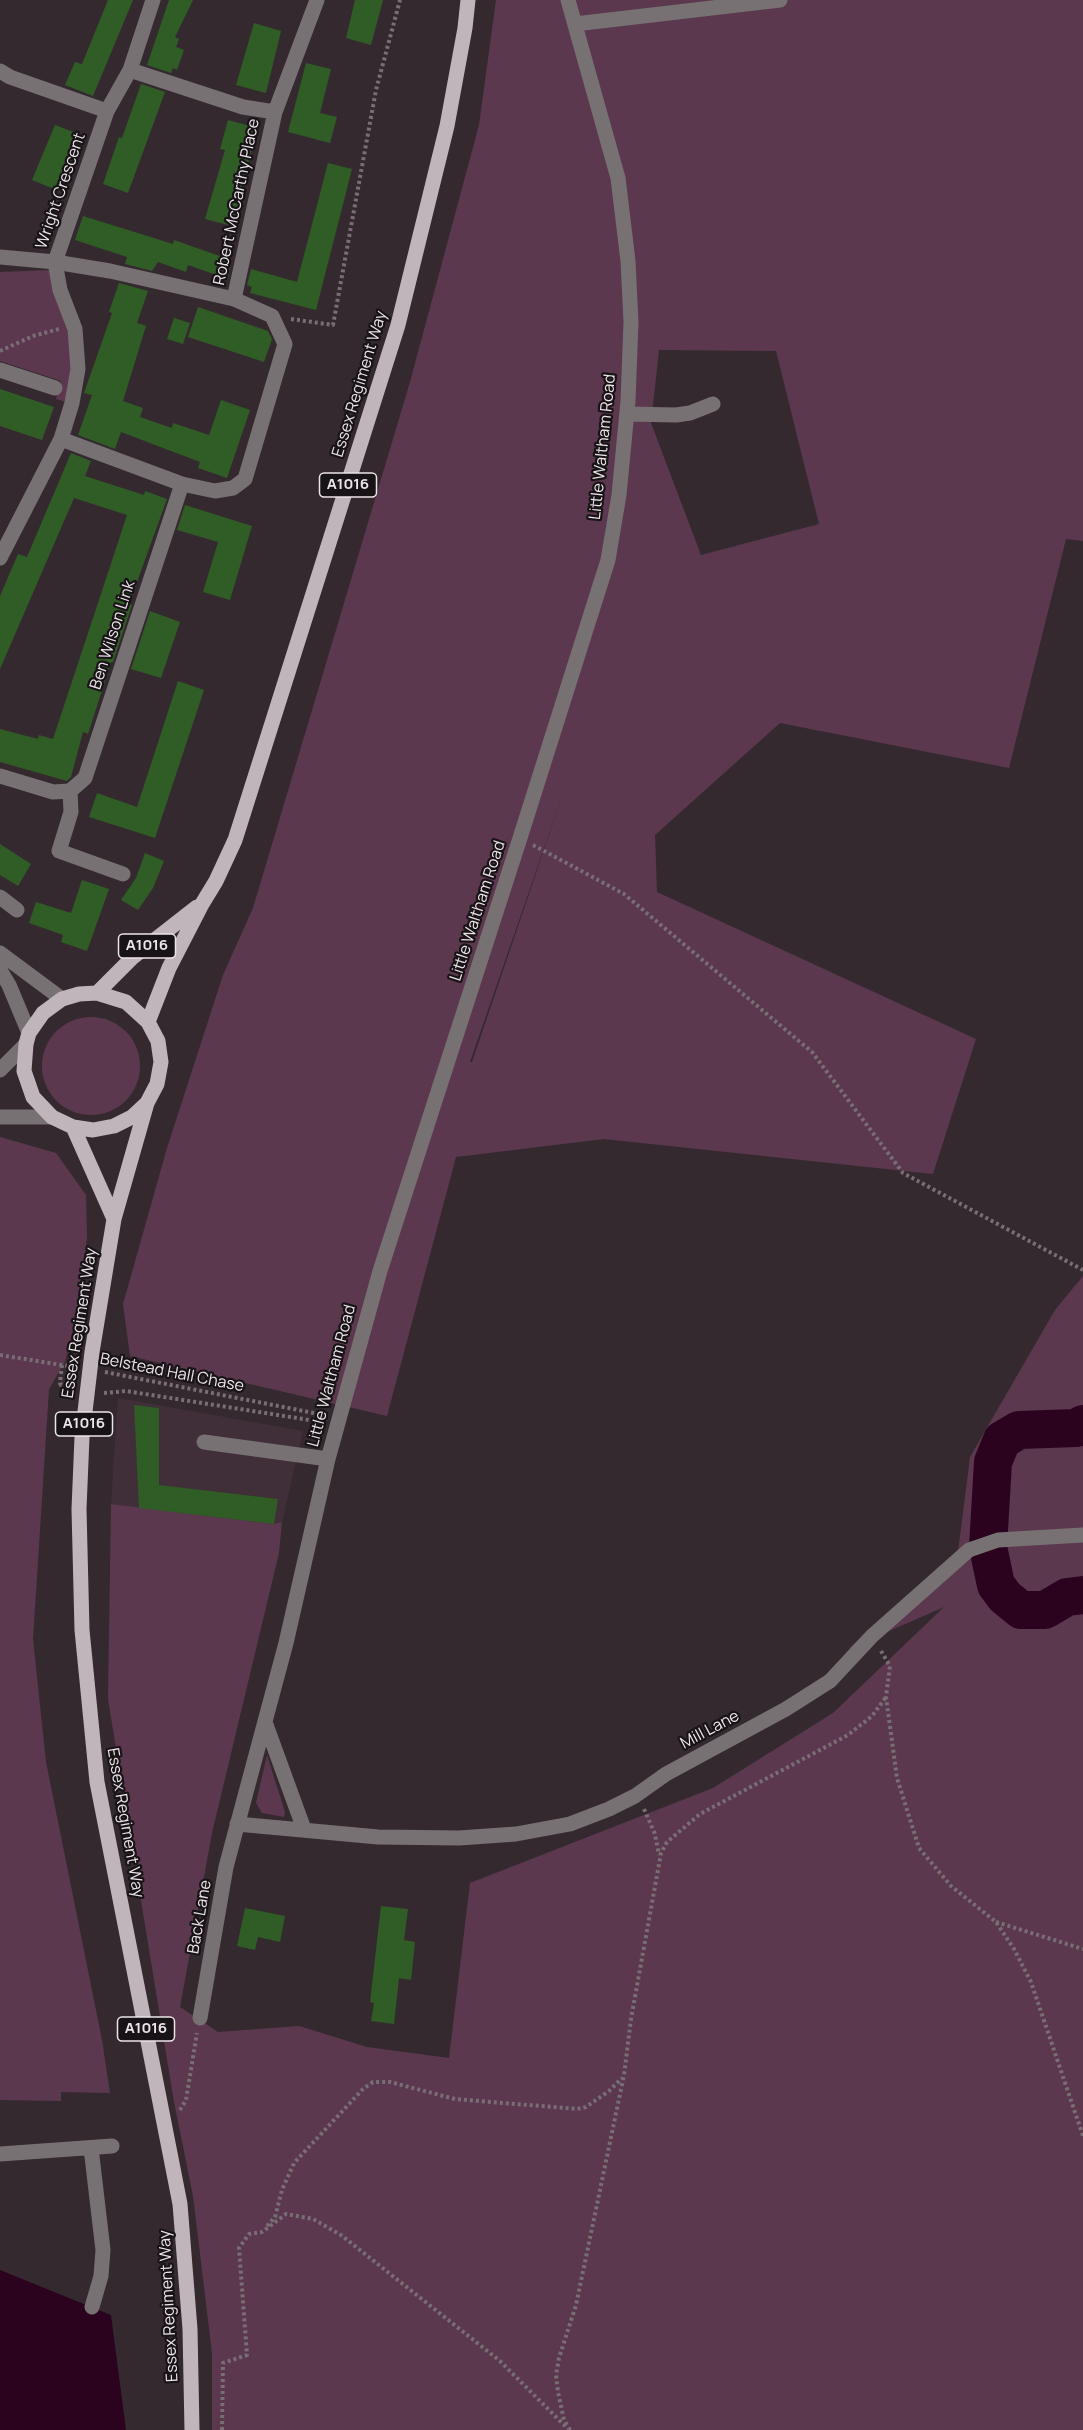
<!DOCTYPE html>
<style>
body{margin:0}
canvas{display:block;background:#34292f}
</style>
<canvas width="1083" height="2430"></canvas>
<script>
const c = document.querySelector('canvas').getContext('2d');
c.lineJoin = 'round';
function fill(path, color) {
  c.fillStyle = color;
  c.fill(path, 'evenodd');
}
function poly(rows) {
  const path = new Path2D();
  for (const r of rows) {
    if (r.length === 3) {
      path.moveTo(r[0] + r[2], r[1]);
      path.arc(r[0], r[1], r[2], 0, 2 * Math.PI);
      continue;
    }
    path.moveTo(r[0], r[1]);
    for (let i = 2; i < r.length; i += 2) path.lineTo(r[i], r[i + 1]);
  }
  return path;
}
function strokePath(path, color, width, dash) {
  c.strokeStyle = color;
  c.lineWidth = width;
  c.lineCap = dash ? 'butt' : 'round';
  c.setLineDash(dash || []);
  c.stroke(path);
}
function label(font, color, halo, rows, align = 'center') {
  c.font = font + ' Manrope,sans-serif';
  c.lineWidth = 4.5;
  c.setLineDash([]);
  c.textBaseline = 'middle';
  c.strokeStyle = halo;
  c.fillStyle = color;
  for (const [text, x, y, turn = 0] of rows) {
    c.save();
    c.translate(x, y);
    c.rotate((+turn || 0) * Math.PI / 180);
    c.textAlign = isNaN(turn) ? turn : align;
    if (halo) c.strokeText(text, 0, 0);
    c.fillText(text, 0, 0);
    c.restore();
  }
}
fill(poly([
 [118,1398,303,1431,282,1522,274,1524,111,1504]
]), '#402f39');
fill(poly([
 [496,0,1083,0,1083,541,1066,539,1009,768,780,723,655,835,657,892,976,1039,933,1174,604,1139,456,1157,387,1416,130,1356,123,1304,167,1148,223,975,253,908,410,382,479,125],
 [659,350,776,351,819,524,701,555,651,423],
 [567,782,472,1062,470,1062],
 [50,270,67,326,73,365,66,402,56,399,61,381,0,361,0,272],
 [91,1066,49],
 [0,1137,56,1153,86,1195,87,1237,77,1313,65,1362,49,1389,33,1639,46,1762,102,2040,110,2093,61,2092,61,2101,0,2100],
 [1083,1276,1083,1418,1058,1449,1083,1421,1083,2430,212,2430,212,2353,193,2196,174,2102,108,1699,111,1504,274,1524,282,1522,279,1553,212,1833,180,2007,218,2032,299,2026,367,2047,449,2058,470,1883,713,1788,833,1713,944,1607,848,1649,958,1552,970,1457,1055,1310],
 [267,1755,285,1812,284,1817,262,1813,256,1803]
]), '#5b384e');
fill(poly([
 [0,2270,111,2315,126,2430,0,2430]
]), '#2b031f');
strokePath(poly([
 [1083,1424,1076,1428,1019,1430,1002,1440,993,1462,988,1547,996,1585,1005,1597,1021,1610,1045,1610,1067,1597,1083,1595]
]), '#2b031f', 38);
fill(poly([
 [108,0,133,0,93,96,65,85,75,62,82,64],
 [169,0,193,0,175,37,179,39,176,47,184,50,177,70,173,68,171,73,147,65],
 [355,0,383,0,371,45,346,38],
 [254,23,281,31,266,93,236,85],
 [306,63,331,69,320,113,337,117,330,143,288,132],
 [141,84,165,92,128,193,103,184,119,137,122,138],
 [228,120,257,128,240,194,244,195,236,227,205,219,225,150,220,149],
 [55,125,81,135,59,191,32,180],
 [328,163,352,169,316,310,250,293,252,287,247,285,251,269,297,282],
 [83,216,173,244,174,240,231,260,228,279,188,265,186,272,158,262,152,271,125,264,127,257,75,240],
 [119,283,148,291,137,323,146,326,123,401,143,408,140,417,172,428,173,423,209,435,221,400,250,410,227,478,198,468,200,462,121,432,115,449,78,435,92,395,84,393,112,313,109,312],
 [198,307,268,331,272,339,264,362,188,337],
 [174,318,190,323,183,344,167,339],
 [0,389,54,407,42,440,0,426],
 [71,453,91,461,85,476,144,495,145,491,167,499,129,604,132,605,113,662,111,662,88,734,83,732,71,777,67,781,0,762,0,729,38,739,39,735,53,739,127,515,74,498,0,669,0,596,18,554,27,557],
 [185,505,252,526,230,600,203,592,218,542,177,530],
 [150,611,180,622,161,678,131,669],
 [178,681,204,690,155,838,89,817,97,793,137,807],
 [0,844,31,864,18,886,0,875],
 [145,853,164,861,153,888,138,910,121,900,136,878],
 [82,880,109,889,87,951,61,942,63,935,29,923,36,902,71,913],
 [134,1405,159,1408,159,1485,278,1499,274,1524,139,1508],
 [381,1906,408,1909,404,1940,415,1942,411,1980,399,1978,394,2024,371,2021,374,2003,370,2002],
 [245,1908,285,1916,280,1942,258,1937,255,1950,237,1946]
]), '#305c25');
strokePath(poly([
 [291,319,333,325,376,90,400,0],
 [0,351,33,336,59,329],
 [533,845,624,894,812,1052,903,1173,1083,1270],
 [0,1355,74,1367],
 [62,1365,60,1383,61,1385,73,1388],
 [105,1372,324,1415],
 [104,1393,126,1391,322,1422],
 [881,1651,890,1666,886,1697,897,1778,919,1848,951,1886,996,1922,1014,1949,1031,1982,1083,2136],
 [644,1809,655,1834,659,1855],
 [996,1922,1083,1949],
 [180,2110,186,2100,197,2033],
 [267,2226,275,2217,282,2190,294,2163,363,2089,373,2082,390,2082,455,2099,577,2109,586,2107,609,2091,622,2078],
 [222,2430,223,2363,247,2355,239,2248,249,2234,262,2232,286,2214,313,2219,341,2235,500,2361,567,2428],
 [570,2430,564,2420,558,2392,556,2375,559,2358,576,2305,624,2075,631,2019,661,1853,667,1842,700,1814,848,1735,872,1716,886,1697]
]), '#786e74', 4, [3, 3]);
strokePath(poly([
 [575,24,780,0],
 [130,70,243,107,275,112,234,299],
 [0,71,10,77,107,111,55,262,60,290,75,329,78,369,72,403,61,439,0,558],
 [107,111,130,70,153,0],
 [275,112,317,0],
 [0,257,55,262,110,271,234,299,272,316,285,344,245,479,233,488,215,491,182,484,61,439],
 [0,370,55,388],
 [627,414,676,415,690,413,713,404],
 [0,776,53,792,70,791,85,778,182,484],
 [70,791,71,812,59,851,123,874],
 [0,897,17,910],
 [0,953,62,999],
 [0,970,9,985,29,1033],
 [0,1070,26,1044],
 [0,1117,52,1117],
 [204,1442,328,1459],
 [265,1722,304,1829],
 [237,1824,378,1837,459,1838,516,1834,570,1824,609,1809,635,1796,666,1774,786,1709,830,1681,872,1636,969,1550,998,1540,1083,1535],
 [200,2018,226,1867,286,1643,328,1459,380,1271,520,838,608,560,619,495,628,401,631,322,628,261,618,178,568,0],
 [91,2148,103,2250,101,2276,92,2307],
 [0,2154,112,2146]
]), '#777174', 15);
strokePath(poly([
 [97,993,133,957,197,907],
 [148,1022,169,968,202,904,216,881,235,840,398,325,447,126,465,28,468,0],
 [147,1103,132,1117,114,1126,93,1130,73,1127,52,1117,33,1097,24,1071,26,1044,29,1033,43,1013,62,999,79,994,97,993,126,1002,148,1022,158,1041,161,1062,157,1084,147,1103,114,1219,92,1352,82,1437,79,1509,82,1630,97,1782,180,2204,190,2329,192,2430],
 [73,1127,114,1219]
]), '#c1b5bc', 15);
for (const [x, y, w] of [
 [348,485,57],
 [147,946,57],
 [84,1424,57],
 [146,2029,57]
]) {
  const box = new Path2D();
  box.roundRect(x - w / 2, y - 12, w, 24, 4.5);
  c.fillStyle = '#181316';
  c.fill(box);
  strokePath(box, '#ece4e9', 1.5);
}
label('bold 15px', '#ece4e9', null, [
 ["A1016",348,485],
 ["A1016",147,946],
 ["A1016",84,1424],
 ["A1016",146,2029]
]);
label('16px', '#ece4e9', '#181316', [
 ["Wright Crescent",61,191,-71],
 ["Robert McCarthy Place",237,202,-78],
 ["Essex Regiment Way",360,384,-73],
 ["Little Waltham Road",603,447,-84],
 ["Ben Wilson Link",113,635,-72],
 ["Little Waltham Road",478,911,-72],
 ["Essex Regiment Way",80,1323,-81],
 ["Belstead Hall Chase",172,1373,11],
 ["Little Waltham Road",332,1376,-75],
 ["Mill Lane",710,1730,-28],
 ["Essex Regiment Way",125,1823,80],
 ["Back Lane",200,1917,-80],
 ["Essex Regiment Way",169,2306,-93]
]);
</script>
